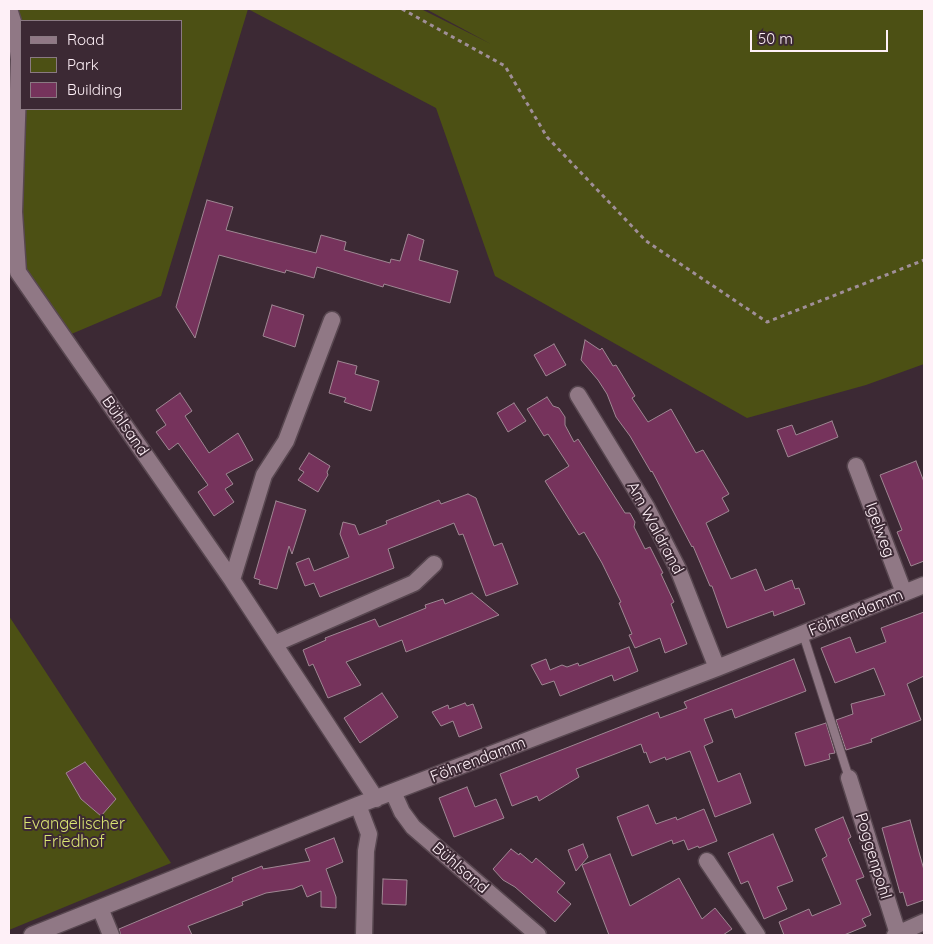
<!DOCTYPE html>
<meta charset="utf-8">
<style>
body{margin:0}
#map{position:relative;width:933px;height:944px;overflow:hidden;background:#3c2934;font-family:Quicksand,sans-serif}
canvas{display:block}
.frame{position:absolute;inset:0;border:10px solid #fef0f7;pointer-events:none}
.legend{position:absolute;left:20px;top:20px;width:162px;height:90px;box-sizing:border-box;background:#3c2934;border:1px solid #8a7982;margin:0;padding:6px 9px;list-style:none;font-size:15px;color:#fef0f7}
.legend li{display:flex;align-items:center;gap:10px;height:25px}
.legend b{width:25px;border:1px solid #8a7982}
.scale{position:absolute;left:750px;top:30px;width:138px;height:22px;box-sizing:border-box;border:2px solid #fef0f7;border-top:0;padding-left:6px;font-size:15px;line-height:18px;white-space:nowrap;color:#fef0f7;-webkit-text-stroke:4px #3c2934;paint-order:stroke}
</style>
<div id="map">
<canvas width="933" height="944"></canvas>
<div class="frame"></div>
<ul class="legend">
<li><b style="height:6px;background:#907885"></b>Road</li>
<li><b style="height:14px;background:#4c5014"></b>Park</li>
<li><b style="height:14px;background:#76335c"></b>Building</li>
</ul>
<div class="scale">50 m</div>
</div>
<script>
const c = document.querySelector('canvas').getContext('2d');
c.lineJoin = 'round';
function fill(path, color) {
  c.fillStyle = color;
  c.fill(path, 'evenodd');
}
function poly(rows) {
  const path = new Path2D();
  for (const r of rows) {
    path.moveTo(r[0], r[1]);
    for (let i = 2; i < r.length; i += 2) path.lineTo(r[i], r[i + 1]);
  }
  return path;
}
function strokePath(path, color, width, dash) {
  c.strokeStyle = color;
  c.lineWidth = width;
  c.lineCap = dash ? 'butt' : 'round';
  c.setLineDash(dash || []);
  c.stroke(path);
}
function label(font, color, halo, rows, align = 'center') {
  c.font = font + ' Quicksand,sans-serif';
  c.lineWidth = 4;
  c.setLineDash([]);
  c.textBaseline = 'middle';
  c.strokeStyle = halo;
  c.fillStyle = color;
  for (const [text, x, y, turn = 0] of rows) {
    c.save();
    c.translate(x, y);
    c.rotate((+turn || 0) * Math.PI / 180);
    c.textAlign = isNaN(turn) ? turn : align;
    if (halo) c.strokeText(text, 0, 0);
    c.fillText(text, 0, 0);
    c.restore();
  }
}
fill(poly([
 [12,9,421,9,491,44,426,9,924,9,924,364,866,385,747,418,495,276,436,108,248,9,161,296,69,335,25,270,19,237,22,109,181,109,181,21,21,21],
 [9,616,171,863,9,930]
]), '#4c5014');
const building = poly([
 [207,200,233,207,226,230,316,253,321,235,346,242,344,250,390,263,391,259,400,261,408,234,424,240,419,260,458,271,450,303,384,284,383,287,317,267,314,278,286,270,285,273,219,255,195,338,176,307,207,200],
 [272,305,304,315,295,347,263,336,272,305],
 [585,340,600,350,602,348,613,366,616,365,635,396,632,398,648,422,671,409,696,453,703,450,729,494,722,498,729,511,706,523,731,579,756,569,765,591,792,580,795,589,799,588,805,604,774,616,773,611,727,628,712,586,710,586,693,546,692,547,652,471,651,472,630,436,616,417,607,394,598,380,581,360,585,340],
 [554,344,566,365,546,376,534,355,554,344],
 [338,361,357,366,355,374,379,381,371,411,344,402,346,398,329,393,338,361],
 [180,393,192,411,185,416,209,453,238,433,253,460,226,474,233,484,225,489,234,502,214,516,198,492,208,485,178,443,169,450,156,432,166,425,156,410,180,393],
 [547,397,553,406,559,408,565,417,565,425,574,442,578,439,625,513,630,513,635,522,634,527,645,549,650,547,663,573,661,574,674,602,671,604,687,644,665,653,660,638,635,648,629,635,632,634,619,603,621,602,602,563,584,532,579,535,545,481,569,466,548,434,544,436,527,409,547,397],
 [514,403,526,421,508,432,497,413,514,403],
 [832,421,838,437,788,457,777,430,792,425,796,435,832,421],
 [309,453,330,466,327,472,328,475,318,492,298,480,304,472,299,469,309,453],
 [916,461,924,482,924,561,911,566,897,532,902,530,880,475,916,461],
 [468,494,476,498,494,546,502,543,518,584,486,596,463,534,459,535,454,523,388,549,394,568,320,597,314,583,305,586,296,563,309,558,314,571,349,557,340,534,343,522,355,525,359,535,387,524,386,521,439,500,441,504,468,494],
 [276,501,306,510,292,554,289,546,277,589,259,584,260,580,254,578,276,501],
 [472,593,499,615,406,652,402,640,346,662,361,685,328,698,313,664,309,666,303,650,326,640,325,638,375,619,379,627,426,608,425,605,443,599,445,604,472,593],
 [924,612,924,676,907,684,921,720,871,739,872,742,846,750,836,720,853,714,851,704,885,695,874,668,835,683,821,648,850,637,856,653,886,642,881,628,924,612],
 [629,647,638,671,614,681,612,675,560,696,554,681,542,685,531,665,546,659,550,670,562,665,567,667,578,663,579,666,629,647],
 [794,659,806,691,735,718,732,709,704,719,713,742,704,746,718,782,740,773,751,803,715,817,690,751,666,760,665,757,650,763,646,752,644,753,641,744,576,769,579,777,539,801,537,796,512,806,500,774,658,712,660,718,687,708,684,702,794,659],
 [382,693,398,717,360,743,344,718,382,693],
 [465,703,467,706,473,704,482,728,459,737,453,721,441,726,432,712,448,705,449,709,465,703],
 [826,723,835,753,829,754,830,759,805,766,795,733,826,723],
 [85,762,116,799,101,816,81,799,66,773,85,762],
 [467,787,475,807,496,799,504,818,454,837,439,798,467,787],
 [648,805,656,824,676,817,677,820,704,809,717,841,699,848,698,846,688,850,684,840,673,844,672,840,632,856,617,817,648,805],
 [843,817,851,837,848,839,864,877,856,880,871,915,862,919,866,926,844,935,784,935,779,922,809,909,812,916,841,904,822,859,827,856,815,829,843,817],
 [910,820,924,870,924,900,907,906,903,892,900,893,882,828,910,820],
 [773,834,793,881,777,887,787,909,764,919,748,881,741,884,728,853,773,834],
 [334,838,343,862,326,869,336,897,336,908,321,907,321,891,307,897,302,885,293,889,266,893,242,902,243,905,188,926,192,935,121,935,119,929,233,881,232,878,262,866,263,869,310,861,305,849,334,838],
 [583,844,588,857,576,871,568,850,583,844],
 [511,849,519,855,520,853,532,863,536,858,565,883,557,892,571,904,555,922,515,887,503,880,493,869,511,849],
 [610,854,630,906,679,878,702,919,715,908,732,929,723,935,609,935,582,865,610,854],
 [383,879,407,880,406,905,382,904,383,879]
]);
fill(building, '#76335c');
strokePath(building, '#9f8793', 1);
const service = poly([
 [803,634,849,778]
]);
const minor = poly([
 [9,9,15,28,19,59,14,212,18,272,232,580,376,799],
 [578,395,647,508,678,569,717,668],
 [856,466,904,593],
 [232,580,264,475,286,441,332,320],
 [274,644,414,583,434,564],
 [849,778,898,934],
 [393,792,402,812,413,827,538,935],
 [358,805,369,834,366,851,364,935],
 [707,861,757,935],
 [100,908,111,935],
 [32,935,358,805,717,668,924,585],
 [895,935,924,922]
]);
strokePath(service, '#584750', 10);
strokePath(minor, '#584750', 19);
strokePath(poly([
 [402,9,505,66,547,137,646,241,767,322,924,260]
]), '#a08f98', 3, [4, 4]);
strokePath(service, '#907885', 8);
strokePath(minor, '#907885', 16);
label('16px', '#fef0f7', '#3c2934', [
 ["Bühlsand",125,426,55],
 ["Am Waldrand",655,528,62],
 ["Igelweg",880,530,70],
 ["Föhrendamm",856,613,-22],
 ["Föhrendamm",478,760,-21],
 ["Poggenpohl",873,856,73],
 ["Bühlsand",460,868,41]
]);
label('16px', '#dae473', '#3c2934', [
 ["Evangelischer",74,824],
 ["Friedhof",74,842]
]);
</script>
